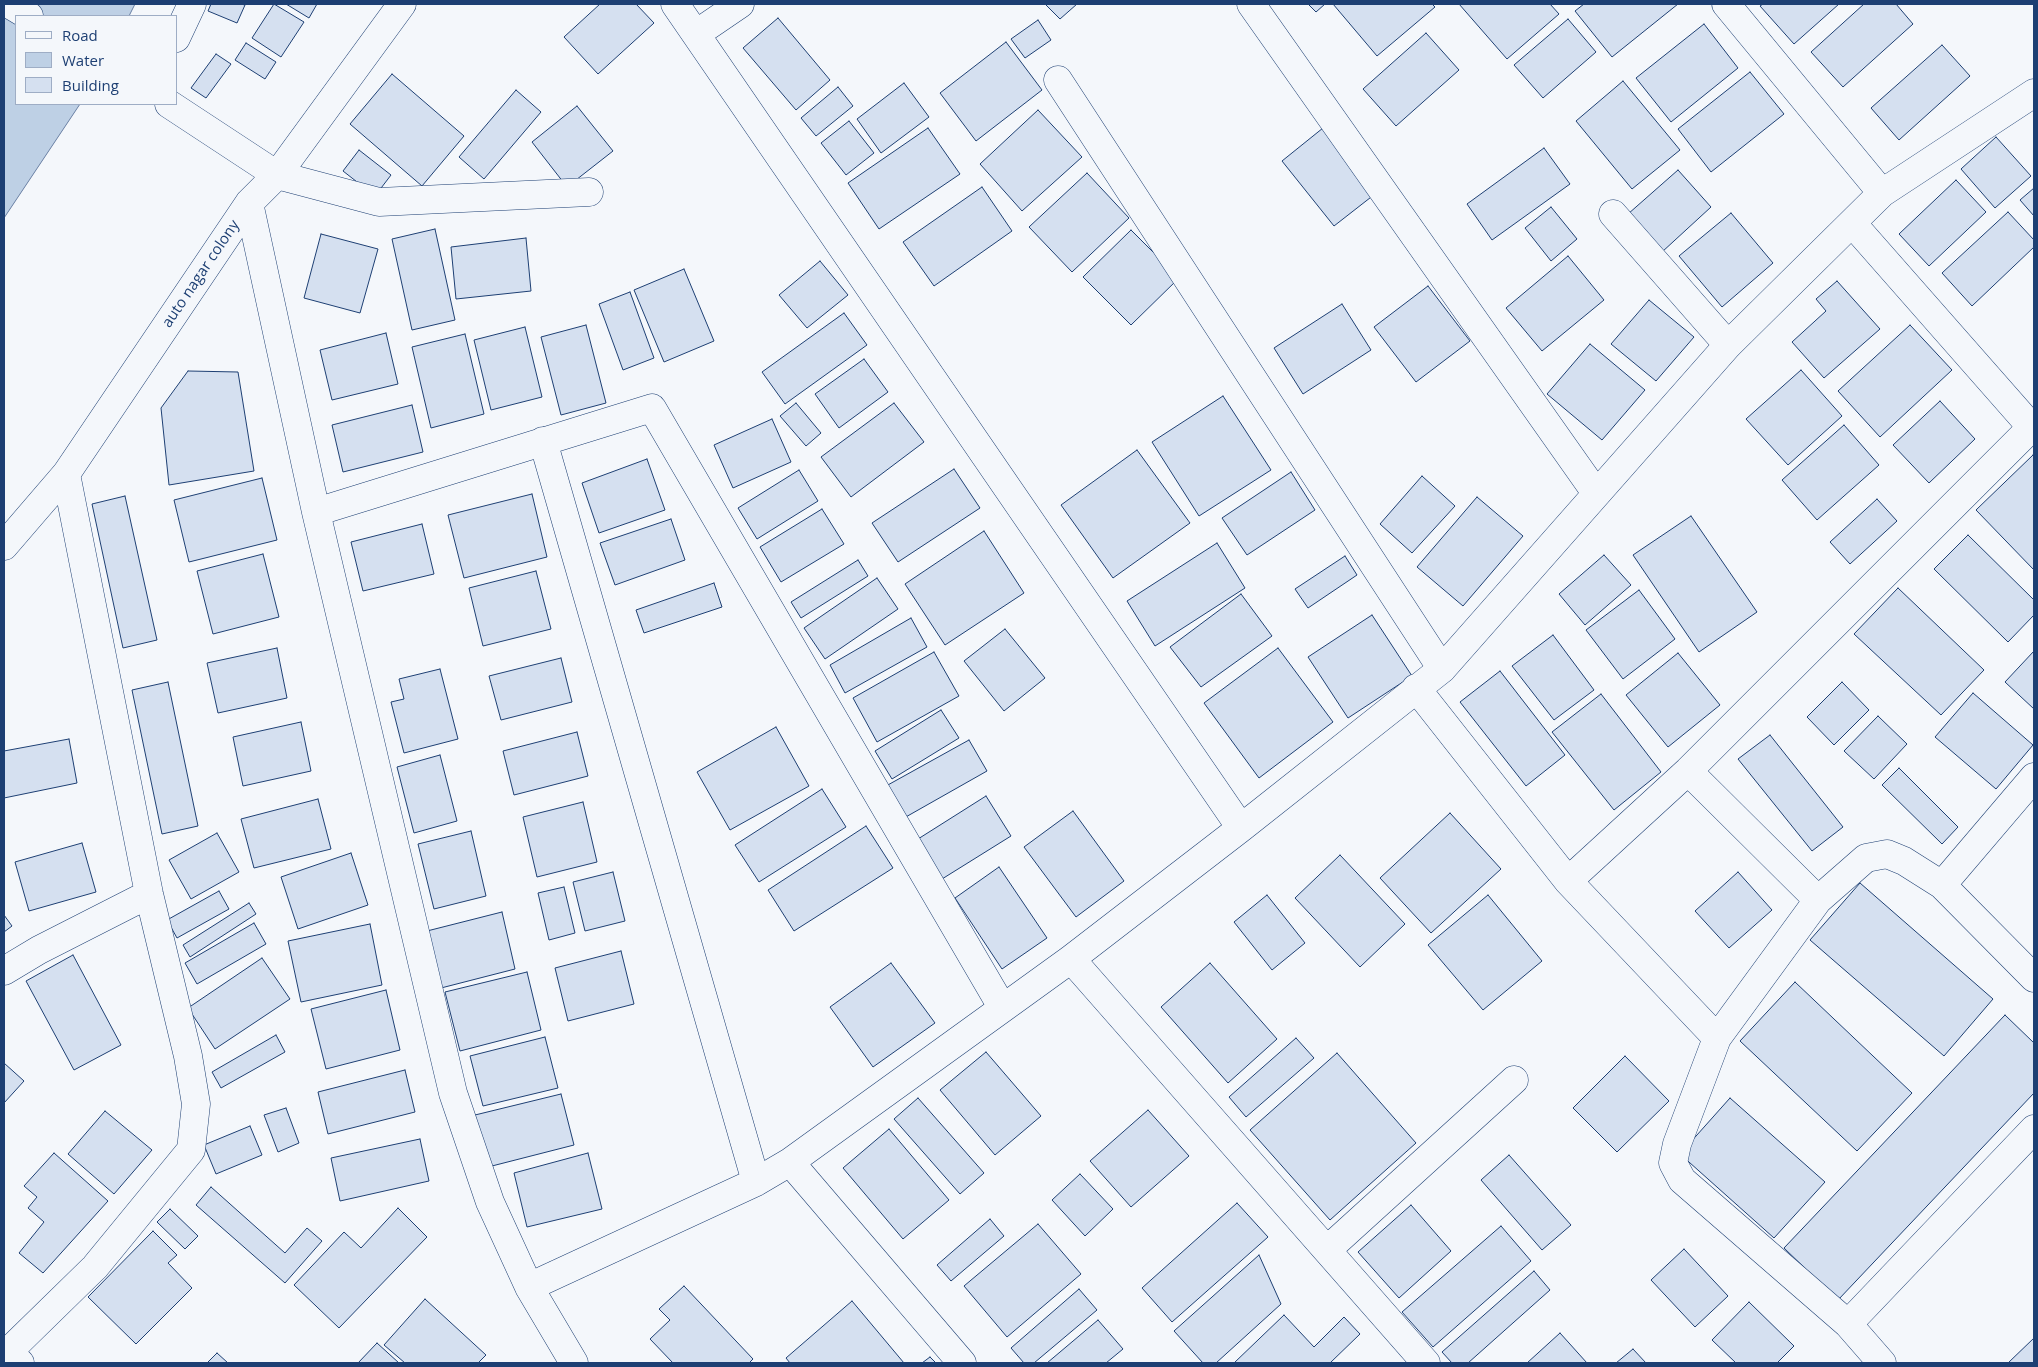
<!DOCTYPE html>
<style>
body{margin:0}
#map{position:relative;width:2038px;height:1367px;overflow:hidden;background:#f4f7fb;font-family:"Open Sans",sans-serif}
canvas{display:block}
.frame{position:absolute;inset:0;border:5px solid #1d3f73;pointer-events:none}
.legend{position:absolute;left:15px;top:15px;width:162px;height:90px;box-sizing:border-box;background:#f4f7fb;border:1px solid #9eadc5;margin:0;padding:6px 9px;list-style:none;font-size:15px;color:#1d3f73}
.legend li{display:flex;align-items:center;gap:10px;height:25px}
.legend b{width:25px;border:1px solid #9eadc5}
</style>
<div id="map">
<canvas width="2038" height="1367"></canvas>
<div class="frame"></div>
<ul class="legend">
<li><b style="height:6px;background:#f4f7fb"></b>Road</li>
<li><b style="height:14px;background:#bed0e5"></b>Water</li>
<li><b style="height:14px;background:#d5e0f0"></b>Building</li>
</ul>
</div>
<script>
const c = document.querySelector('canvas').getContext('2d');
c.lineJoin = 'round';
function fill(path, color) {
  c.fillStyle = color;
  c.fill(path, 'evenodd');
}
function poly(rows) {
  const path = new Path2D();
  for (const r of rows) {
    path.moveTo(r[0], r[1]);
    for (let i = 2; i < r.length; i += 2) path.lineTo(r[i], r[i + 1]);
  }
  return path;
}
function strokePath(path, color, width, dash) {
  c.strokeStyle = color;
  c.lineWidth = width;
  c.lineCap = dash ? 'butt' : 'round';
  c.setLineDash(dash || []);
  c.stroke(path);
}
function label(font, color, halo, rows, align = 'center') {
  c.font = font + ' "Open Sans",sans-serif';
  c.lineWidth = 4;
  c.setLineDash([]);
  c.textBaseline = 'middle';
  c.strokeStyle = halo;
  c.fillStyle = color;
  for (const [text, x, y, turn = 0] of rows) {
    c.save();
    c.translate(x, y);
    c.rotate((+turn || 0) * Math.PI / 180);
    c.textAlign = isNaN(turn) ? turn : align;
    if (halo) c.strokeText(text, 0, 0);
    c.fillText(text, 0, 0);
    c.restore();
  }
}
const water = poly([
 [4,4,135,4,129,16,16,16,16,104,80,104,4,218,4,4]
]);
fill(water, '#bed0e5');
strokePath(water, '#687fa3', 1);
const building = poly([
 [211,4,241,4,245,5,237,23,208,11,211,4],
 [274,4,304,22,281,57,252,38,274,4],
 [286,4,317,4,309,18,286,4],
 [600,4,636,4,654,23,598,74,564,37,600,4],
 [1045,4,1077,4,1060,19,1045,4],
 [1308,4,1325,4,1316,12,1308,4],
 [1333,4,1432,4,1435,7,1377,56,1333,4],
 [1459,4,1550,4,1559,14,1507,59,1459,4],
 [1584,4,1678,4,1612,57,1575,11,1584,4],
 [1763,4,1839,4,1794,44,1760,6,1763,4],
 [1864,4,1896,4,1913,24,1843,87,1811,52,1864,4],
 [778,18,830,80,796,110,743,48,778,18],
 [1568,19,1596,52,1543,98,1514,65,1568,19],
 [1038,20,1051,40,1025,58,1011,39,1038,20],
 [1704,24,1738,68,1671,122,1636,78,1704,24],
 [1426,33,1459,70,1396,126,1363,89,1426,33],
 [1006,42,1042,90,976,141,940,93,1006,42],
 [246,43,276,62,265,79,235,60,246,43],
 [1942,45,1970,76,1899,140,1871,108,1942,45],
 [216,54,231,64,206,98,191,88,216,54],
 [1750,72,1784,114,1711,172,1678,129,1750,72],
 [392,74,464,136,422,186,350,124,392,74],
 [1623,81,1680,150,1632,189,1576,121,1623,81],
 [904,83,929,117,881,153,857,119,904,83],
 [838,87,853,106,816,136,801,118,838,87],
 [516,90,541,112,484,179,459,157,516,90],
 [577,106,613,151,567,187,532,142,577,106],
 [1038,110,1082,157,1022,211,980,164,1038,110],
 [849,121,874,153,846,175,821,143,849,121],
 [928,128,960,174,879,229,848,183,928,128],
 [1323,128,1375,194,1334,226,1282,161,1323,128],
 [1996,137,2031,176,1995,208,1961,169,1996,137],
 [1544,148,1570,184,1492,240,1467,204,1544,148],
 [359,150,391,175,375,196,343,171,359,150],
 [1678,170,1711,207,1662,252,1628,214,1678,170],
 [1087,173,1129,218,1072,272,1029,227,1087,173],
 [1956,180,1986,212,1929,266,1899,234,1956,180],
 [982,187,1012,231,934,286,903,242,982,187],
 [2034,188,2034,216,2020,200,2034,188],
 [1551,207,1577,239,1551,261,1525,228,1551,207],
 [2008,212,2034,240,2034,247,1972,306,1942,273,2008,212],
 [1731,213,1773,263,1722,307,1679,256,1731,213],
 [435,229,455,320,412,330,392,239,435,229],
 [1131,230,1179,278,1131,325,1083,277,1131,230],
 [321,234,378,249,360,313,304,298,321,234],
 [526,238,531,291,456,299,451,247,526,238],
 [1568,256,1604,300,1542,351,1506,308,1568,256],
 [820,261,848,295,807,328,779,295,820,261],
 [684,269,714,341,664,362,634,290,684,269],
 [1837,281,1880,329,1824,378,1792,342,1826,311,1816,299,1837,281],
 [1428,286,1470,341,1416,382,1374,327,1428,286],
 [630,292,654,358,623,370,599,304,630,292],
 [1649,300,1694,337,1656,381,1611,344,1649,300],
 [1342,304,1371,350,1303,394,1274,348,1342,304],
 [844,313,867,345,785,404,762,372,844,313],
 [586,325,606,403,561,415,541,337,586,325],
 [1910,325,1952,370,1880,437,1838,391,1910,325],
 [525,327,542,397,491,410,474,340,525,327],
 [386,333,398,384,332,400,320,350,386,333],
 [465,334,484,414,431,428,412,347,465,334],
 [1590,344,1645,390,1602,440,1547,394,1590,344],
 [864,359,888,392,839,428,815,394,864,359],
 [1801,370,1842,416,1788,465,1746,419,1801,370],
 [188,371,238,372,254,471,169,485,161,408,188,371],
 [1223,396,1271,470,1199,516,1152,442,1223,396],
 [1940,401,1975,439,1929,483,1893,445,1940,401],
 [796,403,821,433,806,446,780,416,796,403],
 [894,403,924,442,851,497,821,457,894,403],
 [412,405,423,452,343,472,332,425,412,405],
 [772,419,791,462,733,488,714,445,772,419],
 [1844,425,1879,465,1817,520,1782,480,1844,425],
 [1137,450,1190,523,1113,578,1061,505,1137,450],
 [2033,455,2034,456,2034,570,1976,510,2033,455],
 [647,459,665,510,599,533,582,483,647,459],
 [954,469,980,508,898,562,872,523,954,469],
 [799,470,818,501,757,539,738,508,799,470],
 [1291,472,1315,510,1247,555,1222,518,1291,472],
 [1422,476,1455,506,1412,553,1380,524,1422,476],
 [262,478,277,540,189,562,174,500,262,478],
 [532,494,547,557,464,578,448,515,532,494],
 [125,496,157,640,123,648,92,504,125,496],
 [1477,497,1523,536,1463,606,1417,567,1477,497],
 [1877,499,1897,521,1850,564,1830,542,1877,499],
 [822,509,844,544,781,582,760,547,822,509],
 [1691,516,1757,612,1699,652,1633,555,1691,516],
 [671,519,685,560,615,585,600,543,671,519],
 [422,524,434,574,363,591,351,542,422,524],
 [984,531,1024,593,945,645,905,584,984,531],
 [1968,535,2034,600,2034,615,2008,642,1934,569,1968,535],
 [1217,543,1245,588,1155,646,1127,601,1217,543],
 [263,554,279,617,213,634,197,571,263,554],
 [1604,555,1631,585,1585,625,1559,594,1604,555],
 [1345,556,1357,575,1308,608,1295,589,1345,556],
 [858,560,868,576,801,618,791,602,858,560],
 [536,571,551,629,483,646,469,588,536,571],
 [877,578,898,609,825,659,804,628,877,578],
 [714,583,722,607,644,633,636,610,714,583],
 [1898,588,1984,670,1941,715,1854,634,1898,588],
 [1639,590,1675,639,1623,679,1586,630,1639,590],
 [1241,594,1272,636,1201,687,1170,647,1241,594],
 [1372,615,1412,676,1348,718,1308,657,1372,615],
 [911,618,927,647,845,693,830,665,911,618],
 [1005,629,1045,678,1004,711,964,661,1005,629],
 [1553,635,1594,690,1554,720,1512,666,1553,635],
 [277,648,287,698,218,713,207,663,277,648],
 [1278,648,1333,722,1259,778,1204,703,1278,648],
 [2034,651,2034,709,2005,682,2034,651],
 [934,652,959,696,877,742,853,698,934,652],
 [1678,653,1720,705,1668,747,1626,695,1678,653],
 [561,658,572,702,501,720,489,676,561,658],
 [440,669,458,739,404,753,391,702,404,699,399,679,440,669],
 [1500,671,1565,755,1526,786,1460,702,1500,671],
 [168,682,198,826,162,834,132,690,168,682],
 [1842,682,1869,710,1834,745,1807,717,1842,682],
 [1973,693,2033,745,1996,789,1935,737,1973,693],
 [1601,694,1661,772,1614,810,1552,732,1601,694],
 [941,710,959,738,892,779,875,751,941,710],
 [1878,716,1907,744,1874,779,1844,751,1878,716],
 [301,722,311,771,243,786,233,737,301,722],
 [776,727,809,786,730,830,697,772,776,727],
 [577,732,588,776,514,795,503,751,577,732],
 [1770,735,1843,827,1812,851,1738,759,1770,735],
 [69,739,77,783,4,798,4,751,69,739],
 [969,740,987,771,904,818,886,786,969,740],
 [440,755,457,821,414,833,397,767,440,755],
 [1899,768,1958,827,1942,844,1882,785,1899,768],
 [822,789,846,827,759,882,735,845,822,789],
 [986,796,1011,836,942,879,918,839,986,796],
 [318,799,331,849,254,868,241,819,318,799],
 [583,802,597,862,537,877,523,817,583,802],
 [1073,811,1124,881,1076,917,1024,847,1073,811],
 [1450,813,1501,869,1431,933,1380,878,1450,813],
 [866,826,893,868,794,931,768,890,866,826],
 [471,831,486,896,434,909,418,844,471,831],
 [217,833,239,872,191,899,169,860,217,833],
 [82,843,96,892,29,911,15,862,82,843],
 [351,853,368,905,298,929,281,877,351,853],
 [1340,855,1405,924,1360,967,1295,898,1340,855],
 [999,867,1047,938,1002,969,955,898,999,867],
 [613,872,625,921,585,931,573,882,613,872],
 [1738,872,1772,910,1729,948,1695,911,1738,872],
 [1860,883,1993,999,1944,1056,1810,940,1860,883],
 [564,887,575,933,549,940,538,893,564,887],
 [219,891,229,909,177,938,167,920,219,891],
 [1267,895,1305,943,1272,970,1234,922,1267,895],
 [1488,895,1542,961,1483,1010,1428,945,1488,895],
 [249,903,256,914,190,957,183,945,249,903],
 [502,912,515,969,441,988,427,931,502,912],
 [4,915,12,926,4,932,4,915],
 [254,923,266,944,197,984,185,963,254,923],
 [370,924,382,985,301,1002,288,941,370,924],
 [621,951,634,1004,568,1021,555,968,621,951],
 [73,955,121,1045,74,1070,26,981,73,955],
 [262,958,290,999,215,1049,188,1008,262,958],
 [891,963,935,1023,873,1067,830,1007,891,963],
 [1210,963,1277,1039,1228,1083,1161,1007,1210,963],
 [527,972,541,1030,460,1051,445,992,527,972],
 [1795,982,1912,1093,1857,1151,1740,1041,1795,982],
 [386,990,400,1050,326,1069,311,1009,386,990],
 [2005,1015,2034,1043,2034,1093,1838,1300,1784,1248,2005,1015],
 [276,1035,285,1052,221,1088,212,1072,276,1035],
 [545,1037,558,1088,483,1106,470,1056,545,1037],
 [1296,1038,1314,1058,1246,1117,1229,1097,1296,1038],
 [986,1052,1041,1116,995,1155,940,1090,986,1052],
 [1337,1053,1416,1143,1330,1220,1250,1130,1337,1053],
 [1625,1056,1669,1101,1617,1152,1573,1108,1625,1056],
 [4,1063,24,1081,4,1103,4,1063],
 [405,1070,415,1112,328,1134,318,1092,405,1070],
 [561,1094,574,1145,488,1167,475,1115,561,1094],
 [918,1098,984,1173,960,1194,894,1119,918,1098],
 [1730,1098,1825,1182,1774,1238,1680,1154,1730,1098],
 [286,1108,299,1143,278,1152,264,1115,286,1108],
 [1148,1110,1189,1156,1131,1207,1090,1161,1148,1110],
 [105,1111,152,1150,114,1194,68,1154,105,1111],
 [250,1126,262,1155,216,1174,204,1145,250,1126],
 [889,1129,949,1200,903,1239,843,1168,889,1129],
 [420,1139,429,1181,340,1201,331,1158,420,1139],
 [54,1153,108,1201,43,1273,19,1253,44,1222,28,1208,37,1197,24,1186,54,1153],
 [588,1153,602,1209,527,1227,514,1173,588,1153],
 [1509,1155,1571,1225,1542,1250,1481,1180,1509,1155],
 [1080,1174,1113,1209,1085,1236,1052,1200,1080,1174],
 [211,1187,285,1253,307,1228,322,1241,285,1283,196,1205,211,1187],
 [1237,1203,1268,1237,1172,1322,1142,1288,1237,1203],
 [1411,1205,1451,1251,1399,1298,1358,1252,1411,1205],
 [398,1208,427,1237,339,1328,294,1285,344,1232,361,1248,398,1208],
 [170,1209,198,1236,185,1249,157,1222,170,1209],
 [990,1219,1004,1236,951,1281,937,1265,990,1219],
 [1038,1224,1081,1274,1007,1337,964,1286,1038,1224],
 [1501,1226,1531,1261,1433,1347,1402,1312,1501,1226],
 [153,1231,177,1255,168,1263,192,1288,136,1344,88,1297,153,1231],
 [1684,1249,1728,1296,1695,1327,1651,1280,1684,1249],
 [1259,1255,1281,1304,1216,1363,1203,1363,1174,1331,1259,1255],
 [1534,1271,1550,1290,1468,1363,1452,1363,1442,1352,1534,1271],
 [684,1286,753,1359,749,1363,673,1363,650,1339,670,1320,659,1309,684,1286],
 [1079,1289,1097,1310,1034,1363,1024,1363,1011,1348,1079,1289],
 [425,1299,486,1355,478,1363,405,1363,384,1345,425,1299],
 [852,1301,904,1363,790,1363,786,1358,852,1301],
 [1749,1302,1794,1346,1777,1363,1736,1363,1712,1340,1749,1302],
 [1284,1315,1314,1347,1344,1317,1360,1334,1330,1363,1234,1363,1284,1315],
 [1098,1320,1123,1349,1106,1363,1047,1363,1098,1320],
 [1560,1333,1587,1363,1527,1363,1560,1333],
 [2034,1338,2034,1363,2008,1363,2034,1338],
 [377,1343,399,1363,358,1363,377,1343],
 [1633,1349,1646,1363,1616,1363,1633,1349],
 [217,1353,228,1363,207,1363,217,1353],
 [930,1357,936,1363,922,1363,930,1357]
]);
fill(building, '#d5e0f0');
strokePath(building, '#1d3f73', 1);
const minor = poly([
 [9,4,29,16],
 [675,4,1241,828],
 [1251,4,1596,493],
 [1726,4,1882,193],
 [696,34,740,4],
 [176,38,192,4],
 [1058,80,1442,669],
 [169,104,277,175,379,202,589,192],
 [249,203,316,512,453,1093,490,1202,529,1287,574,1363],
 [1613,214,1728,345],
 [1852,223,2034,430],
 [543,441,756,1182],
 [316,512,652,408,1002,1007],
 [4,546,66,474,249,203,277,175,402,4],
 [1416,688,1568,881,1717,1038],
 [1688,771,1818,900],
 [1568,881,1688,771,2032,427],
 [1942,885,2034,777],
 [1071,959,1426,1363],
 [4,971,39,950,149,894],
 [790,1162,962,1363],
 [1327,1250,1514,1080],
 [529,1287,756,1182,790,1162,1071,959,1241,828,1442,669,1728,345,1882,193,2034,93],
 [1848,1324,2034,1129],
 [20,1363,8,1352,95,1267,191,1150,196,1104,188,1056,149,894,66,474],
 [1882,1363,1848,1324,1682,1180,1673,1163,1677,1144,1717,1038,1818,900,1866,858,1887,854,1904,861,1942,885,2034,978]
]);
strokePath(minor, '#1d3f73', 29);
strokePath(minor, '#f4f7fb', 28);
label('15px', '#1d3f73', '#f4f7fb', [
 ["auto nagar colony",201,274,-56]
]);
</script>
